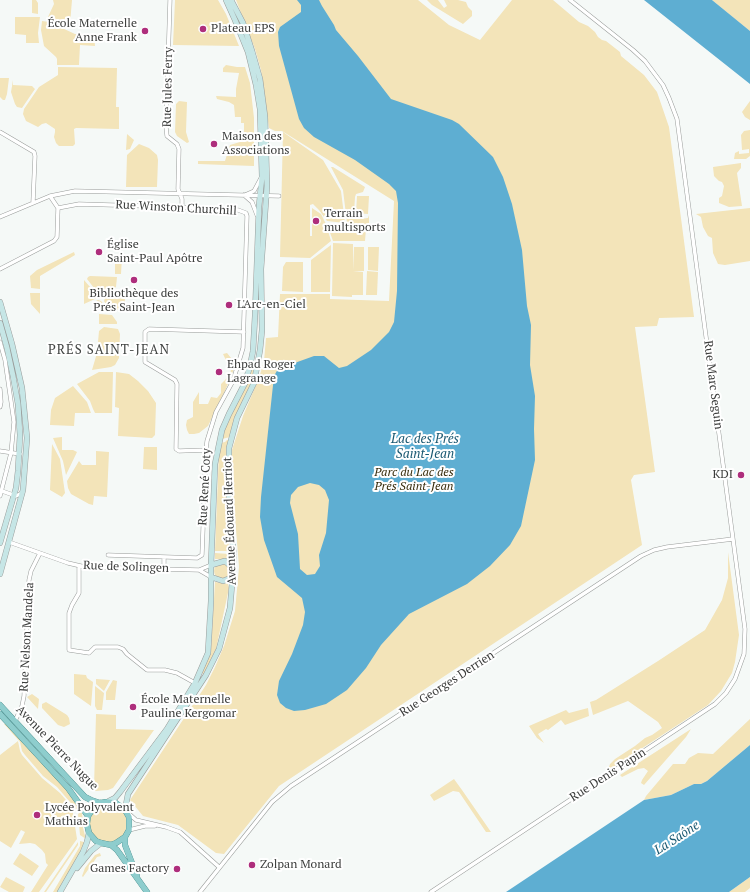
<!DOCTYPE html>
<meta charset="utf-8">
<style>
body{margin:0}
canvas{display:block;background:#f5f9f7}
</style>
<canvas width="750" height="892"></canvas>
<script>
const c = document.querySelector('canvas').getContext('2d');
c.lineJoin = 'round';
function fill(path, color) {
  c.fillStyle = color;
  c.fill(path, 'evenodd');
}
function poly(rows) {
  const path = new Path2D();
  for (const r of rows) {
    if (r.length === 3) {
      path.moveTo(r[0] + r[2], r[1]);
      path.arc(r[0], r[1], r[2], 0, 2 * Math.PI);
      continue;
    }
    path.moveTo(r[0], r[1]);
    for (let i = 2; i < r.length; i += 2) path.lineTo(r[i], r[i + 1]);
  }
  return path;
}
function strokePath(path, color, width, dash) {
  c.strokeStyle = color;
  c.lineWidth = width;
  c.lineCap = dash ? 'butt' : 'round';
  c.setLineDash(dash || []);
  c.stroke(path);
}
function label(font, color, halo, rows, align = 'center') {
  c.font = font + ' "PT Serif",serif';
  c.lineWidth = 4;
  c.setLineDash([]);
  c.textBaseline = 'middle';
  c.strokeStyle = halo;
  c.fillStyle = color;
  for (const [text, x, y, turn = 0] of rows) {
    c.save();
    c.translate(x, y);
    c.rotate((+turn || 0) * Math.PI / 180);
    c.textAlign = isNaN(turn) ? turn : align;
    if (halo) c.strokeText(text, 0, 0);
    c.fillText(text, 0, 0);
    c.restore();
  }
}
fill(poly([
 [32,0,36,0,38,3,38,14,32,13],
 [53,0,72,0,70,24,71,28,53,21,48,17,54,4],
 [175,0,218,0,226,14,239,46,173,45],
 [236,0,418,0,449,25,480,40,512,0,553,0,579,22,588,26,595,32,598,37,602,40,606,41,620,52,621,56,644,75,657,92,669,127,694,317,659,318,657,326,635,327,655,472,634,475,631,480,642,545,279,786,224,854,216,853,178,825,143,816,130,800,206,685,215,667,224,646,235,611,239,567,232,479,231,453,243,416,259,378,264,361,266,338,278,337,280,294,330,294,330,299,389,301,394,201,282,131,275,131,269,128,261,70,255,49],
 [427,0,438,0,444,8,447,6,444,0,458,0,466,2,468,7,472,11,472,16,463,24,432,5],
 [712,0,750,0,750,31,735,19],
 [15,17,40,17,38,33,39,43,26,43,26,35,15,34],
 [42,21,49,22,75,34,94,35,95,46,80,45,79,65,57,65,57,59,56,57,44,46,41,30],
 [226,65,237,67,245,67,250,83,254,118,254,166,198,164,198,161,225,161,230,145,240,142,240,140,244,140,244,123,241,123,241,117,235,117,234,105,229,102,217,99,216,96,236,97,236,89,239,73,223,72,223,68],
 [58,67,117,68,116,107,119,107,119,129,76,128,74,129,75,144,73,146,59,146,56,143,54,137,55,132,55,129,46,123,42,124,38,127,26,121,23,114,24,109,39,87,58,75],
 [0,78,9,78,7,94,5,100,3,100,0,97],
 [13,80,13,85,32,86,35,89,22,108,17,107,15,104,11,92],
 [179,101,187,102,186,132,189,142,187,143,177,136,175,132,176,104],
 [750,101,750,120,745,117,742,112],
 [750,130,750,156,746,159,734,159,735,153,739,151,739,154,749,153,749,149,742,150,741,135,744,131],
 [283,132,323,160,341,191,345,223,327,221,319,210,313,204,310,205,310,236,312,236,312,208,321,214,326,224,331,241,310,258,280,257],
 [127,134,134,140,130,149,126,150],
 [139,144,149,148,157,155,158,160,157,187,126,187,127,155],
 [741,163,741,168,737,173,742,206,729,207,719,203,719,198,722,196,724,186,722,182,719,181,714,176,713,167],
 [331,167,333,167,365,187,363,192,356,194,355,197,354,213,358,218,361,219,368,218,369,215,369,227,347,223,343,190],
 [357,196,369,196,368,214,356,213],
 [750,208,750,261,725,265,718,264,713,253,712,238,708,236,703,227,701,217,696,214],
 [327,224,341,224,341,228,343,229,344,225,347,226,347,230,351,230,351,226,357,227,357,230,359,227,366,229,365,241,333,241],
 [333,243,353,244,353,271,363,272,363,295,352,295,352,297,332,296],
 [331,245,330,292,311,292,311,260],
 [354,247,364,247,364,271,353,271],
 [368,247,379,247,378,271,368,270],
 [74,252,75,255,40,276,40,289,31,288,30,276,37,270],
 [115,257,122,257,121,274,115,274],
 [286,262,303,262,303,292,282,291,283,267],
 [367,271,378,272,377,295,366,295],
 [90,276,117,277,116,287,104,294,102,292,98,293,87,279,88,277],
 [84,280,97,295,97,298,84,304],
 [114,291,115,291,116,298,125,299,124,310,110,310,104,301,106,295],
 [30,293,40,293,40,314,31,304],
 [98,300,101,301,109,311,100,312,99,306,96,301],
 [99,314,112,315,117,322,117,324,99,324],
 [104,327,118,329,120,334,119,358,115,365,111,367,92,370,97,353,99,331],
 [227,353,236,364,225,391,208,426,199,433,194,434,189,434,187,430,186,425,187,420,193,417,193,402,199,392,199,404,208,404,211,397,217,398,221,393,221,384,226,379,231,371,223,354],
 [254,362,252,381,230,437,222,439,224,431,247,381],
 [99,372,113,372,112,413,95,413,93,409,90,401,77,384],
 [116,372,129,374,138,381,148,391,156,403,155,435,152,438,118,436,119,408,115,407],
 [73,386,87,402,91,413,75,413,74,426,50,425,51,410,55,398],
 [62,437,62,450,73,450,77,452,66,475,63,461,53,438],
 [227,440,229,440,226,454,226,482,229,551,215,551,219,452,221,443,225,442],
 [52,444,60,459,65,493,62,497,50,490],
 [144,447,157,447,157,470,143,469],
 [96,451,109,452,107,497,94,496,93,505,89,504,71,494,68,488,67,481,79,461,82,465,96,465],
 [728,552,739,635,735,662,732,673,721,691,708,705,612,768,609,767,610,764,615,759,635,746,645,738,652,735,662,728,658,722,628,701,593,715,590,702,596,700,658,661,705,630,722,600,728,578],
 [215,553,229,554,229,557,228,559,215,559],
 [222,571,8],
 [215,582,228,584,229,588,216,649,204,674,202,673,211,649],
 [74,674,86,675,87,678,93,682,91,706,74,694],
 [96,679,110,680,104,691,96,684],
 [113,680,117,681,115,700,106,700,106,692],
 [95,686,104,693,102,710,97,710,95,706],
 [32,694,39,699,38,709,27,697],
 [46,702,67,715,69,718,70,724,64,727,58,725,42,708,42,704],
 [588,708,589,716,565,725,561,720,548,730,546,729,538,734,544,743,537,738,529,726,566,710,569,713],
 [96,714,116,715,116,729,154,730,113,788,108,790,95,791,94,788],
 [750,719,750,745,707,781,701,784,694,784,671,795,644,800,646,796,673,764,685,764,689,758,698,753,713,754],
 [4,724,6,724,66,789,80,808,79,810,76,809,57,787,43,776,25,755,22,751,20,742],
 [691,729,686,737,644,785,641,783,642,780,648,771,644,768,638,769,622,777,620,775],
 [18,741,20,751,22,755,42,778,60,793,72,807,77,839,39,892,31,892,48,865,46,863,45,854,42,850,35,844,30,843,19,844,25,832,21,830,11,848,0,841,0,755],
 [454,779,462,790,491,832,486,832,459,792,453,791,434,801,430,795],
 [108,823,19],
 [82,811,83,828,86,839,80,835,78,814],
 [80,841,84,842,84,844,80,853,57,892,53,892,80,846],
 [78,842,78,845,46,892,44,892],
 [20,853,39,866,32,876,13,864],
 [100,853,101,856,97,857,83,877,82,876,85,868,95,855],
 [6,877,25,887,23,892,9,892,0,887],
 [750,877,750,888,745,892,729,892]
]), '#f3e4b9');
fill(poly([
 [297,0,319,0,322,6,334,25,336,30,358,56,391,99,452,120,459,124,493,157,503,177,512,204,522,250,527,306,531,325,530,365,535,396,534,429,535,460,521,526,510,545,490,566,467,584,409,614,381,645,366,668,347,690,326,704,305,710,294,711,286,708,280,703,277,695,279,681,292,654,303,625,305,612,302,598,277,577,264,540,260,517,261,497,274,376,278,369,314,356,324,356,339,368,347,366,371,350,389,332,394,322,397,291,398,203,396,191,389,184,355,160,314,137,304,128,299,119,279,46,278,32,280,27,301,12,301,5],
 [310,483,319,485,325,490,329,500,326,533,319,555,320,566,315,574,307,575,300,569,298,534,290,503,291,495,298,487],
 [644,0,712,0,750,31,750,84],
 [750,745,750,877,729,892,506,892,644,800,671,795,694,784,701,784,707,781]
]), '#5eaed2');
const street = poly([
 [170,0,166,127,167,136,177,144,179,149,178,189,182,199,182,207],
 [0,132,34,152,35,156,33,202],
 [244,195,252,202,257,215],
 [245,195,254,191,261,178],
 [58,208,79,204,176,207,238,210,246,213,247,216,243,348,233,381,216,412,207,441,206,450,202,555,197,558,108,555],
 [0,217,50,196,75,191,279,196],
 [0,269,54,241,57,237,58,208,50,196],
 [0,342,5,360,14,422,11,453,0,496],
 [0,389,1,402,0,407],
 [206,450,179,451,176,449,177,384,175,380,145,362,145,332,149,329,244,332],
 [0,451,20,454],
 [2,491,16,496,22,493],
 [9,542,68,563,85,567,199,570,211,565],
 [79,566,79,593,72,605,69,613,69,650,89,653,95,647,118,647,123,649,127,654,147,670,165,670,177,673,195,683],
 [164,569,164,557],
 [199,570,211,577],
 [15,721,22,706,24,696,29,580,31,571,40,553],
 [128,813,136,820,166,827,180,832,219,867],
 [129,830,145,826,155,826],
 [200,892,272,802,291,786,641,556,654,550,667,547,733,539],
 [431,892,715,704,726,693,735,679,744,654,745,629,677,119,669,98,663,85,645,61,633,50,570,0]
]);
const secondary = poly([
 [0,302,12,344,22,388,27,438,23,490,0,574],
 [0,323,7,348,13,376,18,404,20,435,18,471,16,488,0,543],
 [211,565,225,561,233,568],
 [211,577,223,581,233,577],
 [109,801,115,798,120,792,167,729,195,683,208,653,211,601,211,565,215,464,222,430,229,414,245,383,250,366,253,351,255,316,259,206,262,177,260,109,256,85,248,52,235,20,226,0],
 [125,810,128,794,206,675,219,649,230,608,234,560,229,494,229,448,237,418,254,383,260,350,262,330,261,269,267,186,265,117,260,79,252,51,243,23,231,0],
 [77,868,91,851,101,843],
 [60,892,83,852,87,842,89,833]
]);
const primary = poly([
 [0,705,85,797,91,800,100,803,106,802,116,803,125,810,129,817,129,830,125,837,116,843,111,845,101,843,96,841,89,833,87,824,88,816,94,807,100,803],
 [0,714,68,788,88,816],
 [125,837,125,845,137,876],
 [111,845,117,850,147,892]
]);
strokePath(street, '#999c9a', 4.5);
strokePath(secondary, '#999c9a', 6);
strokePath(primary, '#408584', 6);
strokePath(street, '#fff', 3.5);
strokePath(secondary, '#c6e6e6', 5);
strokePath(primary, '#8ecdcd', 5.5);
for (const [x, y, r, color] of [
 [203,29,4,"#ae2e7c"],
 [145,31,4,"#ae2e7c"],
 [214,144,4,"#ae2e7c"],
 [316,221,4,"#ae2e7c"],
 [99,252,4,"#ae2e7c"],
 [134,280,4,"#ae2e7c"],
 [229,305,4,"#ae2e7c"],
 [219,372,4,"#ae2e7c"],
 [741,475,4,"#ae2e7c"],
 [133,707,4,"#ae2e7c"],
 [37,815,4,"#ae2e7c"],
 [252,865,4,"#ae2e7c"],
 [177,869,4,"#ae2e7c"]
]) {
  const dot = new Path2D();
  dot.arc(x, y, r, 0, 2 * Math.PI);
  c.fillStyle = color;
  c.fill(dot);
  strokePath(dot, '#fff', 1.5);
}
label('12px', '#3b3c3b', '#fff', [
 ["École Maternelle",137,24,"right"],
 ["Anne Frank",137,38,"right"],
 ["Plateau EPS",211,29],
 ["Maison des",222,137],
 ["Associations",222,151],
 ["Terrain",324,214],
 ["multisports",324,228],
 ["Église",107,245],
 ["Saint-Paul Apôtre",107,259],
 ["Bibliothèque des",134,294,"center"],
 ["Prés Saint-Jean",134,308,"center"],
 ["L'Arc-en-Ciel",237,305],
 ["Ehpad Roger",227,365],
 ["Lagrange",227,379],
 ["KDI",733,475,"right"],
 ["École Maternelle",141,700],
 ["Pauline Kergomar",141,714],
 ["Lycée Polyvalent",45,808],
 ["Mathias",45,822],
 ["Zolpan Monard",260,865],
 ["Games Factory",169,869,"right"]
], 'left');
label('12px', '#3b3c3b', '#fff', [
 ["Rue Jules Ferry",168,87,-89],
 ["Rue Winston Churchill",176,208,3],
 ["Rue Marc Seguin",713,385,83],
 ["Rue René Coty",205,487,-87],
 ["Avenue Édouard Herriot",230,521,-92],
 ["Rue de Solingen",126,567,2],
 ["Rue Nelson Mandela",27,637,-87],
 ["Rue Georges Derrien",447,684,-33],
 ["Avenue Pierre Nugue",57,748,46],
 ["Rue Denis Papin",608,775,-33]
]);
label('italic 12px', '#382d0d', '#fff', [
 ["Parc du Lac des",414,473],
 ["Prés Saint-Jean",414,487]
]);
c.letterSpacing = '1px';
label('13px', '#424543', '#fff', [
 ["PRÉS SAINT-JEAN",109,350]
]);
c.letterSpacing = '0px';
label('italic 13px', '#1a5972', '#fff', [
 ["Lac des Prés",425,439],
 ["Saint-Jean",425,454],
 ["La Saône",677,838,-33]
]);
</script>
